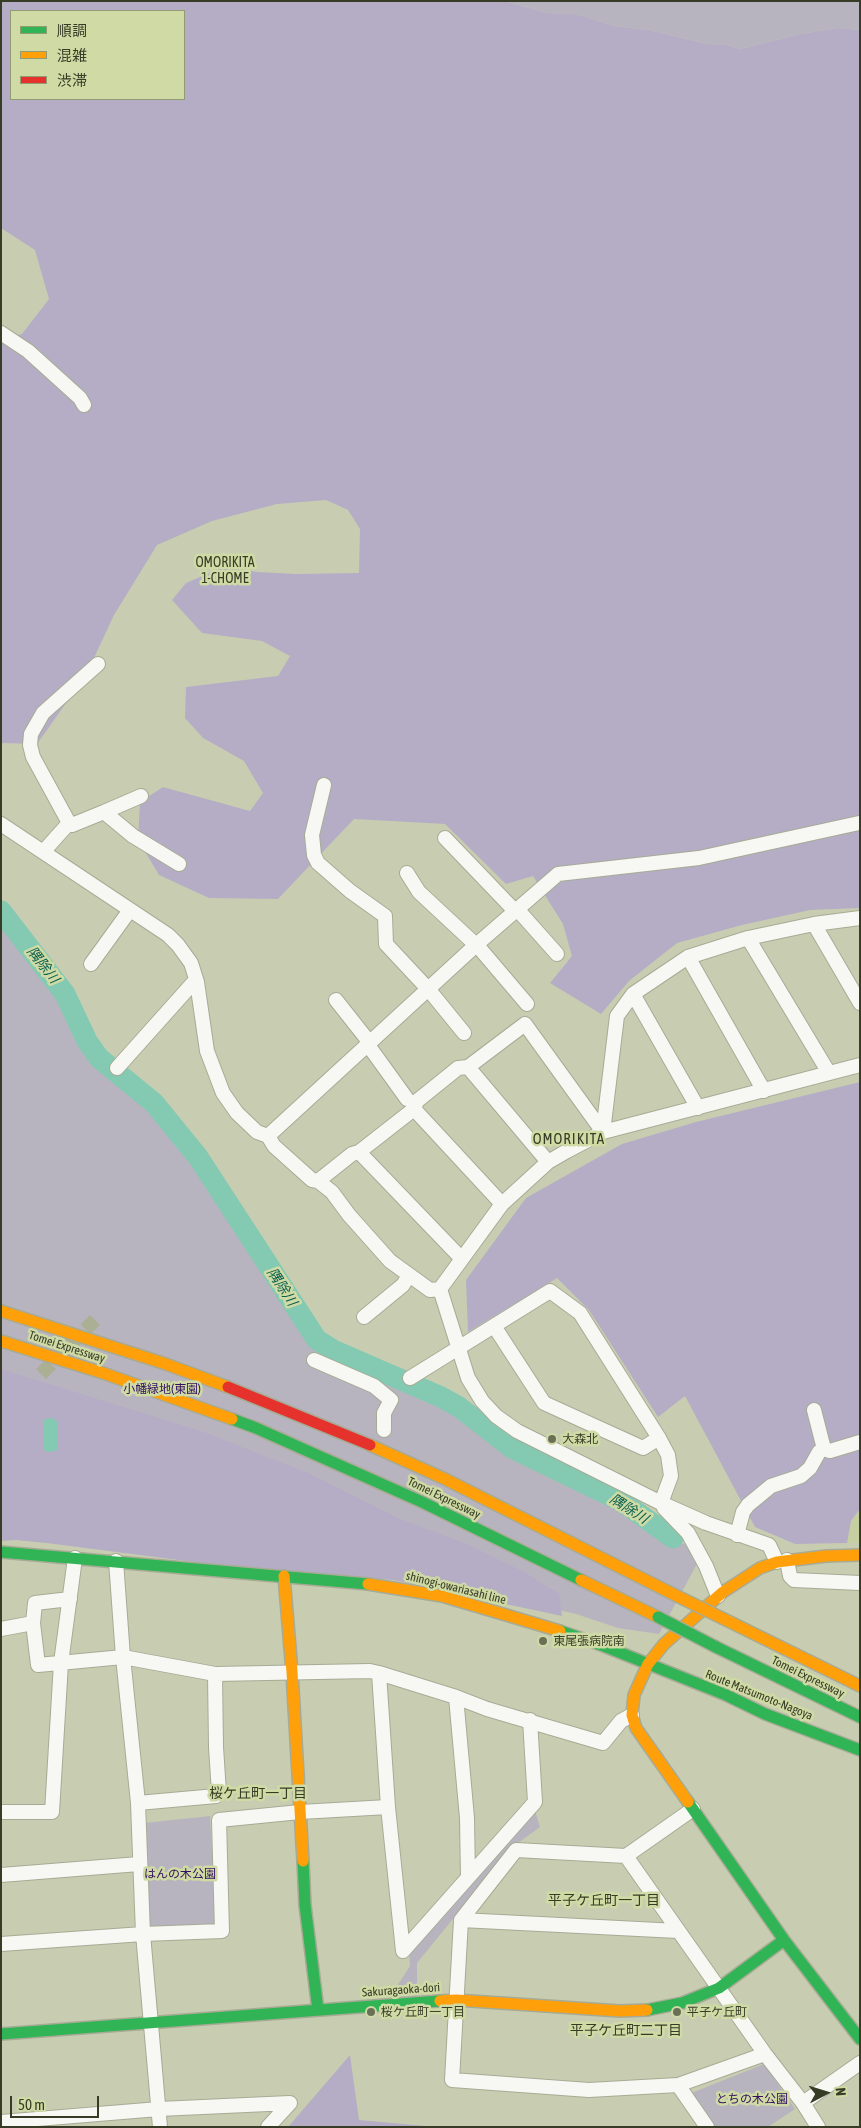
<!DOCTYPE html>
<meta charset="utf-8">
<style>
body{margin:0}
#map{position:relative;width:861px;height:2128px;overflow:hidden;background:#c8cdb1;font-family:"Asap Condensed","Noto Sans JP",sans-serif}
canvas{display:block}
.frame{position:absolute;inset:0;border:2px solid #373c26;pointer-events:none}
.legend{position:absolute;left:10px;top:10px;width:175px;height:90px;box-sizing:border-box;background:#cfdaa4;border:1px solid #929b72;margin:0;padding:6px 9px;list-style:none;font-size:15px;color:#373c26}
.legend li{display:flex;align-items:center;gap:10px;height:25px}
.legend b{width:25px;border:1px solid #929b72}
.north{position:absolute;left:801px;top:2068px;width:50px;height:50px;-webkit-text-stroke:4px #cfdaa4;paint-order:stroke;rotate:85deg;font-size:14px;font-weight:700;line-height:20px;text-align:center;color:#373c26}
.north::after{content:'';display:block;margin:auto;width:18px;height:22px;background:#373c26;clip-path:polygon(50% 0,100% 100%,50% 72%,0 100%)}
.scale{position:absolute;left:10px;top:2096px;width:89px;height:22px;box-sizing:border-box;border:2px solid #373c26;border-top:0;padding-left:6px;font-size:15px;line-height:18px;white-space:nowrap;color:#373c26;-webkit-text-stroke:4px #cfdaa4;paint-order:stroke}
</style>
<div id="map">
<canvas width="861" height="2128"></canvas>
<div class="frame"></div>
<ul class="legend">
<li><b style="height:6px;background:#30b455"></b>順調</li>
<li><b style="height:6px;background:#ff9f0a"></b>混雑</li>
<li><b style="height:6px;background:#e5322d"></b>渋滞</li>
</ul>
<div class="north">N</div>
<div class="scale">50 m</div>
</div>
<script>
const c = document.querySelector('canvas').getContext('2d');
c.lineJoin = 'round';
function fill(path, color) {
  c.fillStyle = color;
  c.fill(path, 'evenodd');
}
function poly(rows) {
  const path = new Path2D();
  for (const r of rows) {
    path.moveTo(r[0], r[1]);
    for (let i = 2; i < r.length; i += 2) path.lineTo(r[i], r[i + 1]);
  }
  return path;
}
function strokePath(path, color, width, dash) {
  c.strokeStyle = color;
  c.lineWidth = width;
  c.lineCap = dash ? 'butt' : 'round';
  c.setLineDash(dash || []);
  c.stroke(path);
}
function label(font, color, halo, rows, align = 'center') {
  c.font = font + ' "Asap Condensed","Noto Sans JP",sans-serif';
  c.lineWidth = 5;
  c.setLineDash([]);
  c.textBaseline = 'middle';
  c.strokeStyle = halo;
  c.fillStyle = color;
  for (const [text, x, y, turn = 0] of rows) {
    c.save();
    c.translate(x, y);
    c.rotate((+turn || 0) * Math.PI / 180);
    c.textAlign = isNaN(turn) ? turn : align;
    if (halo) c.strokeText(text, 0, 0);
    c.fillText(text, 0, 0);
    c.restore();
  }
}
fill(poly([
 [860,1509,860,1543,847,1543,851,1521]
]), '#c6cfa0');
fill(poly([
 [505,1,860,1,860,30,838,28,800,34,740,49,727,45,707,44,649,30,614,26,576,14,547,13],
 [1,913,66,1001,97,1069,119,1072,140,1082,173,1118,212,1171,329,1353,412,1389,458,1411,522,1457,621,1505,671,1539,687,1545,698,1562,659,1634,618,1628,576,1614,447,1585,1,1538],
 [535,1811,540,1827,510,1849,417,1963,417,1996,389,1998,410,1966,409,1951],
 [210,1816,216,1924,150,1931,145,1823],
 [764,2064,795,2109,768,2127,713,2127,689,2094]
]), '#b8b4bf');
fill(poly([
 [1,1,505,1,547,13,576,14,614,26,649,30,707,44,727,45,740,49,800,34,838,28,860,30,860,908,810,910,742,925,677,943,629,981,601,1014,550,983,572,956,563,924,533,876,506,884,445,824,354,819,278,899,209,898,159,875,138,840,140,802,163,787,250,811,263,793,244,761,203,738,185,718,186,687,278,676,290,656,262,641,202,633,172,600,186,583,219,569,234,568,257,572,296,574,359,573,360,529,348,510,326,500,277,504,212,521,157,545,114,615,86,675,37,744,1,743,1,339,22,334,49,299,35,250,1,228],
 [11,11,184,11,184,99,11,99],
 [860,1082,860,1509,851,1521,847,1543,795,1544,755,1527,685,1396,658,1417,589,1310,557,1278,468,1332,466,1280,526,1198,622,1144,696,1122],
 [1,1369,204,1432,308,1473,398,1518,469,1545,524,1572,559,1594,562,1616,393,1580,217,1565,47,1543,16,1540,1,1541],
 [350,2055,359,2120,436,2127,288,2127]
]), '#b5adc5');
fill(poly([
 [50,1418,55,1419,57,1422,58,1447,57,1450,50,1452,45,1451,43,1448,43,1422,45,1419]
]), '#84cab2');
strokePath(poly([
 [1,911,65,994,87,1041,99,1058,154,1103,198,1157,317,1340,335,1351,441,1397,459,1407,512,1448,621,1501,673,1538]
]), '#84cab2', 21);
strokePath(poly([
 [41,1374,95,1320]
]), '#abb095', 14, [14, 7]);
const street = poly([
 [1,333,28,351,80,398,84,405],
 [324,785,312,835,314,855,318,863,350,891,385,916,386,944,429,990,464,1033],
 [104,812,133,836,179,864],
 [69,823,72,825,104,812,141,796],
 [1,824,168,935,178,945,191,963,197,982,207,1051,223,1093,237,1113,257,1132,268,1136,274,1146,312,1180,318,1181,332,1192,349,1215,390,1261,430,1290,440,1289],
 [445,838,515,911],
 [43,852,69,823,33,757,30,745,31,734,43,713,98,664],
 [407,873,419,892,476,945],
 [517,909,557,954],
 [814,924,860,1003],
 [748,938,829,1073],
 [476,944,527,1004],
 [688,957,764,1091],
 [91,964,130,910],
 [633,994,698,1108],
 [336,1000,370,1043],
 [368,1045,407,1099],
 [468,1067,548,1162],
 [117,1068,193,983,197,982],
 [414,1109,417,1101,458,1068,468,1067,525,1024,603,1132],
 [603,1132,617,1016,633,994,688,957,748,938,814,924,860,918],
 [268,1136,476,945,558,874,699,858,859,823],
 [318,1181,352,1154,359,1152],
 [461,1258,359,1152,414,1109,502,1204],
 [440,1289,502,1204,548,1162,567,1151,603,1132,860,1065],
 [440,1289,468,1378,482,1401,496,1416,517,1431,661,1503,706,1523,769,1545,777,1562],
 [364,1317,403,1285,409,1275],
 [494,1326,544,1403,643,1448,659,1438],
 [314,1360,374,1386,391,1400,384,1413,384,1430],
 [410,1378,550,1291,580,1313,659,1438,668,1455,671,1476,661,1503],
 [824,1449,830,1451,860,1442],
 [664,1508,688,1533,706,1566,718,1596],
 [737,1535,743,1512,748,1505,771,1486,801,1476,810,1468,819,1452,824,1449,814,1410],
 [787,1560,790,1576,794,1580,860,1583],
 [116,1561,123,1657,138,1803],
 [70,1599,35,1603,33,1623,38,1665,123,1657,215,1674],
 [1,1629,33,1623],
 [379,1673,388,1807,403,1951],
 [456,1697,467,1818,468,1878],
 [1,1812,52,1812,61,1663,75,1558],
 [626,1856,765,2054,803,2103,818,2127],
 [1,1875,139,1864],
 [461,1920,452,2080,589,2090,678,2085,765,2054],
 [678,1931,461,1920,516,1850,626,1856,693,1809],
 [1,1944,143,1934,222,1931,219,1820,300,1812,388,1807],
 [403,1951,535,1802,530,1720],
 [678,2085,707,2127],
 [803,2103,860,2063],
 [1,2122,159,2109,290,2103],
 [160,2127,143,1934,138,1803,216,1796,219,1793,216,1747,215,1674,370,1671,379,1673,456,1697,487,1709,603,1743,621,1721,632,1715],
 [268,2127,290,2103]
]);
const fast = poly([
 [232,1419,256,1428,422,1502,581,1580],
 [1,1552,368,1584],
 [560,1631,601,1645,726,1695,765,1714,860,1750],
 [716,1647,860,1717],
 [688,1802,784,1940,860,2039],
 [303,1861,305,1905,318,2010],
 [647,2010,682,2003,719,1988,784,1940],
 [1,2034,440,2001]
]);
const slow = poly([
 [1,1311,163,1363,228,1387],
 [1,1341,103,1373,232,1419],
 [370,1445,445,1479,675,1595],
 [284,1576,292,1672,303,1861],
 [581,1580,658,1617],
 [368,1584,442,1596,560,1631],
 [724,1619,860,1686],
 [688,1802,636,1728,632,1715,634,1695,648,1664,664,1644,723,1592,760,1568,777,1562,826,1556,860,1555],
 [440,2001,456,2000,620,2011,647,2010]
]);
const jam = poly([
 [228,1387,370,1445]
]);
strokePath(street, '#a7ab95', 16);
strokePath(fast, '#a7ab95', 14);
strokePath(slow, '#a7ab95', 14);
strokePath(jam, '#a7ab95', 14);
strokePath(street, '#f7f8f3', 14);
strokePath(fast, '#30b455', 11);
strokePath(slow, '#ff9f0a', 11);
strokePath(jam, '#e5322d', 11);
const fastBridge = poly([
 [658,1617,716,1647]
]);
const slowBridge = poly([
 [675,1595,724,1619]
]);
strokePath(fastBridge, '#a7ab95', 14, []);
strokePath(slowBridge, '#a7ab95', 14, []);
strokePath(fastBridge, '#30b455', 11);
strokePath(slowBridge, '#ff9f0a', 11);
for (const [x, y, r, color] of [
 [552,1439,5,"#6a6f57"],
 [543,1641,5,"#6a6f57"],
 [371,2012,5,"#6a6f57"],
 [677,2012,5,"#6a6f57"]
]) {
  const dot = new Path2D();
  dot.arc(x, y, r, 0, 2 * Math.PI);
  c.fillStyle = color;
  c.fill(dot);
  strokePath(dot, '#cfdaa4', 2);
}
label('12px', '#373c26', '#cfdaa4', [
 ["Tomei Expressway",67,1347,18],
 ["Tomei Expressway",444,1498,26],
 ["shinogi-owariasahi line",456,1588,14],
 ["Tomei Expressway",808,1677,26],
 ["Route Matsumoto-Nagoya",759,1695,22],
 ["Sakuragaoka-dori",401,1990,-4]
]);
label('12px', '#331160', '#cfdaa4', [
 ["小幡緑地(東園)",162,1389],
 ["はんの木公園",180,1874],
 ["とちの木公園",752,2099]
]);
label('12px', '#373c26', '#cfdaa4', [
 ["大森北",562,1439],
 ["東尾張病院南",553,1641],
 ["桜ケ丘町一丁目",381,2012],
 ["平子ケ丘町",687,2012]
], 'left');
label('14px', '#373c26', '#cfdaa4', [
 ["OMORIKITA",225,563],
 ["1-CHOME",225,579],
 ["桜ケ丘町一丁目",258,1794],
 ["平子ケ丘町一丁目",604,1901],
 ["平子ケ丘町二丁目",626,2031]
]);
label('italic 14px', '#085e4f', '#cfdaa4', [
 ["隅除川",43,965,52],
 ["隅除川",282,1287,57],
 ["隅除川",629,1509,32]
]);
c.letterSpacing = '1px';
label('15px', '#373c26', '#cfdaa4', [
 ["OMORIKITA",569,1139]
]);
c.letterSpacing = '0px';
</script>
